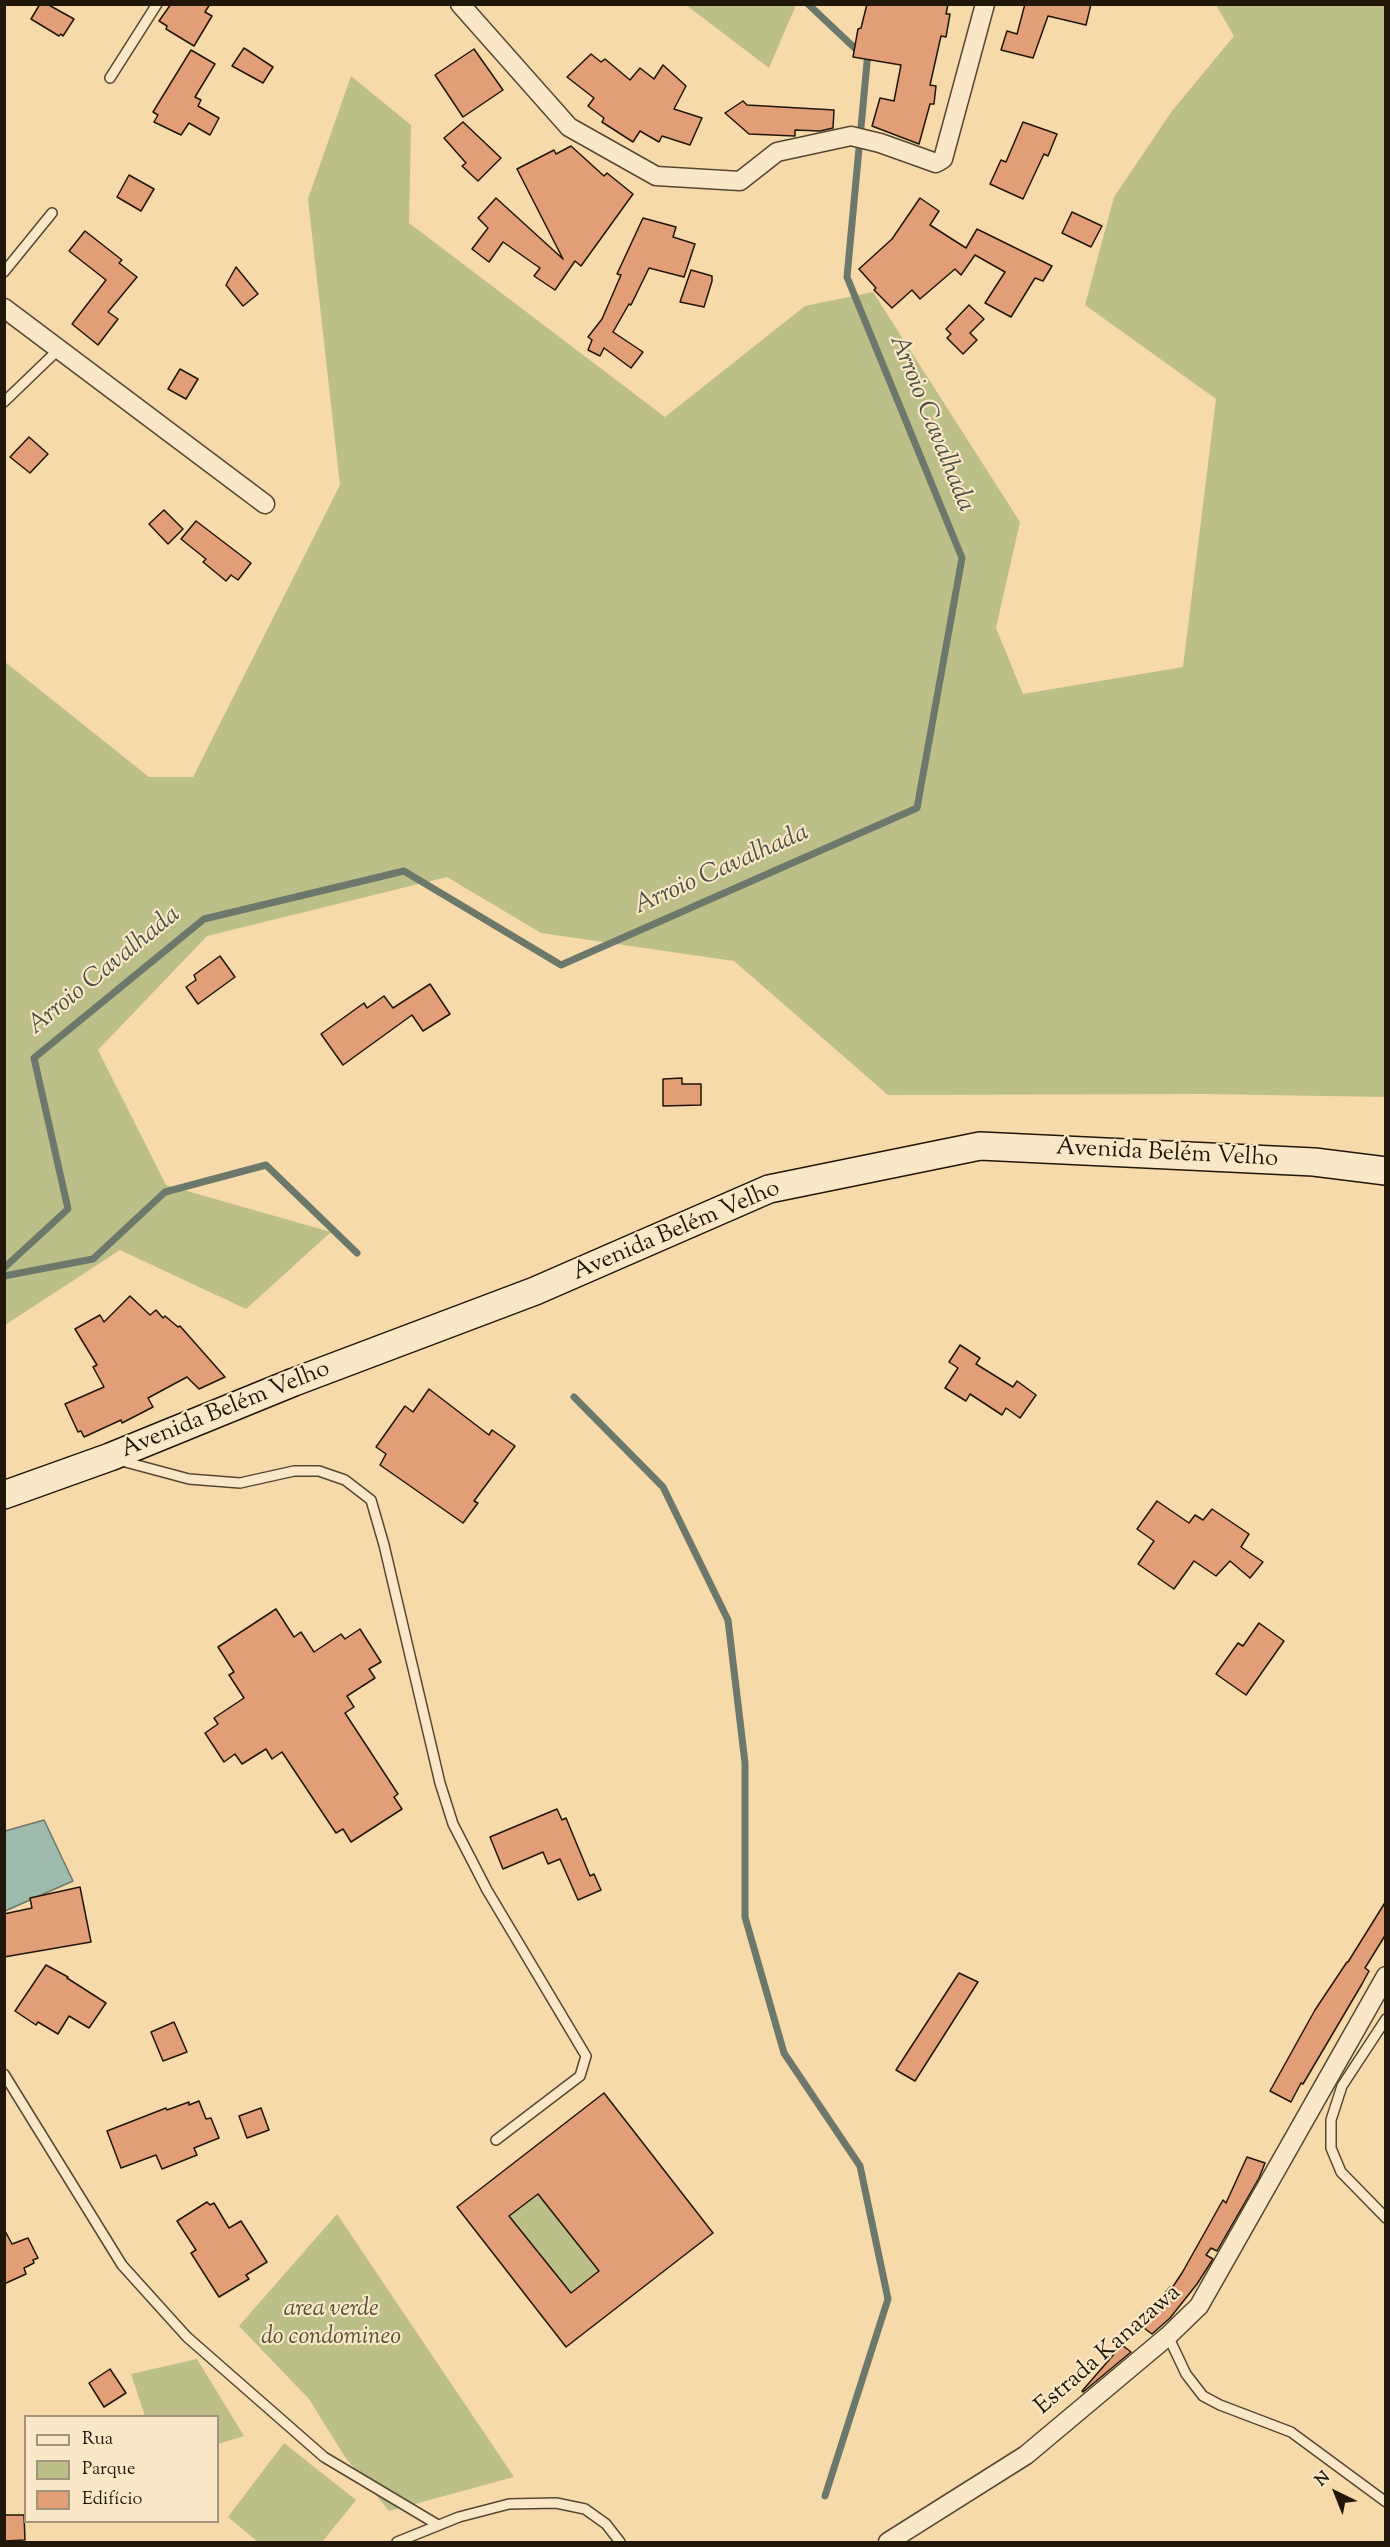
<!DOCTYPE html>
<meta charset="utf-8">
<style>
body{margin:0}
#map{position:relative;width:1390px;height:2547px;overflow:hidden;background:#f6daaa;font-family:"Sorts Mill Goudy",serif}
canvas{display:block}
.frame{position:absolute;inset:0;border:6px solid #201609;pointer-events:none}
.legend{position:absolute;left:24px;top:2415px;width:195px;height:108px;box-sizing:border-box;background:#f9e7c8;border:2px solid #a2937c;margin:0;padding:8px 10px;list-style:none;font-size:18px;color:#201609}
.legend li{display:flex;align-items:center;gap:12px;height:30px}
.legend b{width:30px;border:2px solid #a2937c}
.north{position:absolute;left:1306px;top:2463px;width:60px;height:60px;-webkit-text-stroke:4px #f9e7c8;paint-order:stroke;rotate:317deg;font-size:16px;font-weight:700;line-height:24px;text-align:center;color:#201609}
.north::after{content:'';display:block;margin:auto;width:21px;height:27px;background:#201609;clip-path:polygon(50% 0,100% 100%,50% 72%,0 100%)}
</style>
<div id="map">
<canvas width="1390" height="2547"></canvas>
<div class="frame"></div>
<ul class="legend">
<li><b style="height:8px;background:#f9e7c8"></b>Rua</li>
<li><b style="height:16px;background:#bdbf88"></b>Parque</li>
<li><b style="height:16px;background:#e29e77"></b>Edifício</li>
</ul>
<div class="north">N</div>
</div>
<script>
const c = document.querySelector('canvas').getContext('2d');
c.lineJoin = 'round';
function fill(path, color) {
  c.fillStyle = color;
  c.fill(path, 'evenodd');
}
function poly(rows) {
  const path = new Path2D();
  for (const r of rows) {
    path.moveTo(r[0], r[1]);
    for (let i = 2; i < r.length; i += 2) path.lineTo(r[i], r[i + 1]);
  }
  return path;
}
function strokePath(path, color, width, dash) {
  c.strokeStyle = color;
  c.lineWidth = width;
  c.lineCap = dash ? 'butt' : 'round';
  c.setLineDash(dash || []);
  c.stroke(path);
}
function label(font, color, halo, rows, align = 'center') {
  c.font = font + ' "Sorts Mill Goudy",serif';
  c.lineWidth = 4.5;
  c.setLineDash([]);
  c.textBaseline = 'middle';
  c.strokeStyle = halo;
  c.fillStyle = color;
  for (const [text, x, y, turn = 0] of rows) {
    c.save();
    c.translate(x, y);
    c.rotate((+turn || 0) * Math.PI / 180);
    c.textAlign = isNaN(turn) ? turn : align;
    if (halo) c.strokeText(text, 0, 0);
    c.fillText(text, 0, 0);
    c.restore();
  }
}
fill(poly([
 [686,5,796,5,769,68],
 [1216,5,1385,5,1385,1097,1204,1094,888,1095,734,961,541,933,447,877,207,936,98,1050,166,1185,331,1232,246,1309,120,1250,5,1325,5,662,149,777,193,777,340,485,308,199,351,76,411,125,409,223,665,417,805,306,873,292,1020,522,996,628,1023,694,1183,667,1216,399,1085,305,1114,197,1172,111,1234,36],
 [538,2194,599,2271,571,2293,509,2216],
 [337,2214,514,2477,389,2511,345,2457,309,2399,239,2326],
 [197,2359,244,2436,218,2444,218,2416,145,2416,131,2374],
 [284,2443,356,2500,322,2542,258,2542,228,2517]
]), '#bdbf88');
const water = poly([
 [44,1820,73,1881,5,1911,5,1831,44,1820]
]);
fill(water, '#9dbaad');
strokePath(water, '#6b786b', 1.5);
strokePath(poly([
 [808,4,861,54],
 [4,1268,68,1209,34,1058,204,919,404,871,561,965,917,808,962,558,847,277,868,52],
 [4,1276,93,1259,165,1192,266,1165,357,1253],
 [574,1397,663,1487,728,1620,745,1763,745,1917,784,2053,860,2166,888,2299,825,2496]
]), '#6b786b', 7);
const building = poly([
 [40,4,47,4,74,19,63,36,61,34,59,36,31,19,40,4],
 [171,4,210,4,205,12,212,16,194,46,166,29,167,26,159,21,171,4],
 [867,4,948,4,946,14,950,14,946,37,941,36,930,85,936,86,934,104,930,104,919,144,872,126,880,98,894,101,901,65,853,57,858,29,861,28,867,4],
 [1025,4,1091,4,1086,25,1048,16,1033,58,1001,50,1007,31,1017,34,1025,4],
 [244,48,273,67,263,83,232,66,244,48],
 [474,49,503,90,463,117,435,75,474,49],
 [191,50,215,64,195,97,201,100,198,106,219,118,210,135,189,123,181,135,154,122,158,115,153,112,191,50],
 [591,54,601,62,605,59,630,80,640,68,654,79,663,65,686,86,674,109,702,118,690,145,662,136,659,142,640,131,633,142,602,122,604,118,588,106,594,98,567,77,591,54],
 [743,101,747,105,834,110,833,128,820,131,795,130,795,136,749,134,725,113,743,101],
 [463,122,501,158,478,181,462,166,466,163,444,138,463,122],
 [1023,122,1057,134,1048,156,1044,154,1023,199,990,184,1001,160,1006,162,1023,122],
 [571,146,604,176,607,173,633,194,581,266,575,261,555,290,534,276,540,268,503,242,489,262,472,249,488,228,478,218,496,198,563,259,517,169,554,150,556,154,571,146],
 [129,175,154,189,141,211,117,197,129,175],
 [920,198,939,211,930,225,966,248,977,229,1052,266,1043,281,1035,278,1011,317,985,303,1005,272,975,255,961,275,955,269,920,299,912,290,892,308,874,290,876,288,859,269,892,239,920,198],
 [1072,212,1102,226,1091,247,1062,233,1072,212],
 [643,218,676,227,673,237,695,244,684,277,649,268,631,305,629,304,613,332,643,352,631,368,604,348,600,356,588,350,592,340,588,337,602,319,621,275,617,274,643,218],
 [85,231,122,260,119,263,137,277,108,312,118,319,98,345,72,324,106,280,69,251,85,231],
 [236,267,258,294,243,306,226,285,236,267],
 [691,270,712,276,712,281,704,307,680,302,691,270],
 [969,305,984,319,970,333,977,340,963,354,947,338,951,334,946,329,969,305],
 [180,369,198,379,186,399,168,389,180,369],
 [29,437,48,454,30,473,10,457,29,437],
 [164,510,183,529,168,544,149,524,164,510],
 [196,521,251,563,238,580,231,575,226,581,203,562,206,559,181,539,196,521],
 [220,956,235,977,198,1004,186,987,196,980,194,975,220,956],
 [430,984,450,1014,423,1031,412,1015,343,1065,321,1034,364,1003,367,1008,384,996,393,1008,430,984],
 [682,1078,682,1084,701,1084,701,1105,663,1106,663,1079,682,1078],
 [130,1296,150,1315,156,1310,163,1318,165,1316,178,1327,180,1326,225,1377,199,1389,187,1377,148,1398,153,1407,122,1423,121,1420,84,1437,81,1431,78,1432,65,1404,104,1387,93,1367,97,1365,75,1329,100,1315,104,1322,130,1296],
 [960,1345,980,1358,976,1364,1013,1387,1017,1381,1036,1395,1020,1418,1006,1408,1002,1415,970,1394,966,1401,945,1388,958,1368,949,1362,960,1345],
 [429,1389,489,1435,492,1430,515,1446,474,1501,478,1503,463,1523,380,1465,386,1454,376,1447,405,1406,413,1412,429,1389],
 [1157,1501,1189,1523,1195,1515,1203,1520,1212,1509,1249,1534,1241,1547,1263,1562,1250,1578,1230,1561,1216,1576,1194,1561,1174,1589,1138,1564,1154,1541,1137,1529,1157,1501],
 [276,1609,294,1637,301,1632,314,1652,341,1634,345,1639,360,1629,381,1662,369,1669,375,1678,347,1696,354,1707,345,1713,398,1794,394,1797,402,1809,351,1842,343,1829,336,1833,282,1752,272,1759,266,1749,242,1764,235,1754,224,1762,205,1733,218,1724,214,1718,244,1698,229,1675,234,1672,218,1647,276,1609],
 [1259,1623,1284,1641,1246,1695,1216,1674,1238,1643,1243,1646,1259,1623],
 [557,1809,562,1820,566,1818,590,1876,594,1874,601,1890,578,1900,560,1859,548,1864,543,1852,503,1869,490,1837,557,1809],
 [80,1887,91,1942,4,1957,4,1914,32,1908,30,1898,80,1887],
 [1386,1901,1386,1934,1365,1968,1369,1971,1362,1984,1303,2084,1301,2083,1291,2102,1270,2091,1315,2010,1347,1962,1348,1962,1386,1901],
 [46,1965,68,1977,67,1978,106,2003,89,2028,69,2016,58,2034,38,2022,36,2025,15,2011,46,1965],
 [959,1973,978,1982,915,2081,896,2070,959,1973],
 [174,2022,187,2052,163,2061,151,2032,174,2022],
 [604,2093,713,2233,566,2347,457,2207,604,2093],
 [538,2194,599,2271,571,2293,509,2216,538,2194],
 [199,2101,206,2119,211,2118,219,2138,194,2148,197,2155,162,2169,156,2155,121,2168,107,2131,166,2108,167,2110,189,2102,189,2105,199,2101],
 [261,2108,269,2130,247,2138,239,2116,261,2108],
 [1247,2157,1265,2163,1259,2178,1217,2251,1211,2248,1206,2255,1213,2259,1197,2284,1170,2318,1152,2334,1144,2328,1150,2320,1144,2316,1170,2287,1172,2288,1182,2273,1223,2200,1226,2203,1247,2157],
 [207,2202,210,2205,214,2203,229,2228,241,2221,267,2262,246,2275,249,2279,219,2297,191,2253,196,2250,177,2221,207,2202],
 [4,2229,12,2244,28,2238,38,2258,33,2260,34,2263,24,2268,26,2274,4,2284,4,2229],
 [1122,2345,1131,2352,1083,2392,1082,2391,1122,2345],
 [110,2369,126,2393,104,2407,89,2383,110,2369],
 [4,2515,24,2515,25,2540,4,2541,4,2515]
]);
fill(building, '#e29e77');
strokePath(building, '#201609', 1.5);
const service = poly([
 [110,78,157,4],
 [4,272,52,213],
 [4,402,59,349],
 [118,1460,189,1479,240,1483,294,1471,319,1471,345,1480,371,1500,384,1545,440,1783,453,1824,487,1890,586,2056,580,2076,496,2140],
 [1386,2019,1342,2086,1331,2120,1331,2148,1341,2172,1386,2218],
 [4,2074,122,2265,187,2337,324,2457,438,2525],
 [1168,2336,1186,2374,1203,2396,1220,2405,1291,2432,1386,2502],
 [397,2542,459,2517,509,2504,556,2503,585,2509,606,2524,620,2542]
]);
const minor = poly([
 [460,4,569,127,656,176,740,181,777,152,851,136,880,143,936,163,943,159,985,4],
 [4,308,265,504],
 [888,2542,1026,2455,1168,2336,1199,2306,1386,1976]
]);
const secondary = poly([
 [4,1495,110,1457,294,1382,535,1291,769,1189,980,1146,1314,1162,1386,1171]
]);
strokePath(service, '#564731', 12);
strokePath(minor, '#564731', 21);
strokePath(secondary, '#201609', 30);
strokePath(service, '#f9e7c8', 9);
strokePath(minor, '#f9e7c8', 18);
strokePath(secondary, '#f9e7c8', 27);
label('24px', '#201609', '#f9e7c8', [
 ["Avenida Belém Velho",1167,1155,3],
 ["Avenida Belém Velho",677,1232,-23],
 ["Avenida Belém Velho",226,1411,-22],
 ["Estrada Kanazawa",1109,2351,-41]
]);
label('italic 24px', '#575135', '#f9e7c8', [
 ["area verde",331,2311],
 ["do condomineo",331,2339]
]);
label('italic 26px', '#4c4f42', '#f9e7c8', [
 ["Arroio Cavalhada",930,424,68],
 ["Arroio Cavalhada",722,871,-24],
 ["Arroio Cavalhada",105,972,-39]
]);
</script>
